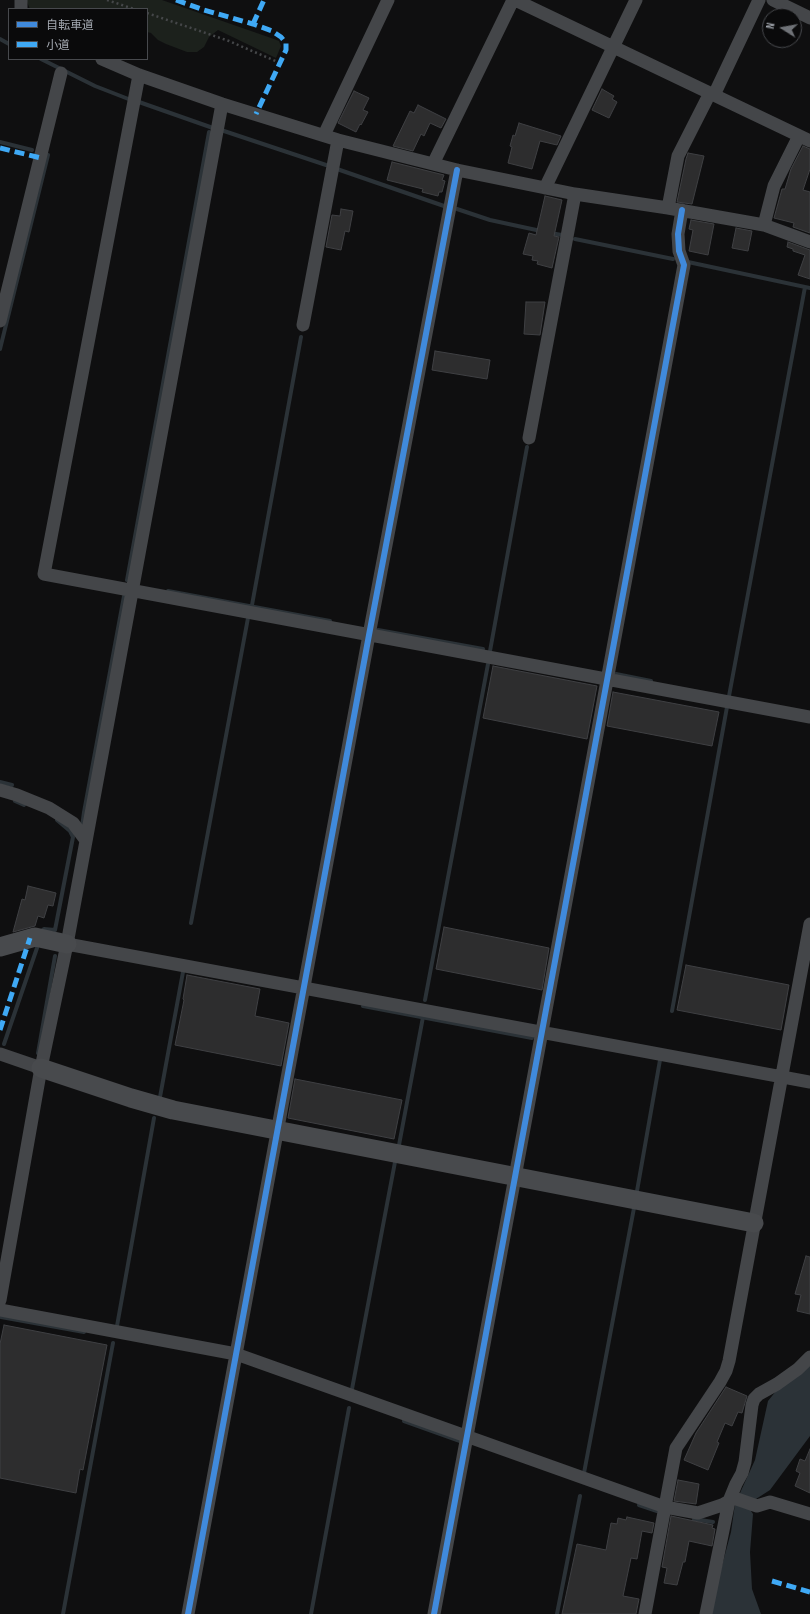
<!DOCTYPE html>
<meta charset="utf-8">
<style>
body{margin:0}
#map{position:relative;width:810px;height:1614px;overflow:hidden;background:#0f0f10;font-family:"Sofia Sans Condensed","Noto Sans JP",sans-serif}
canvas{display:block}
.legend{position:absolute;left:8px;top:8px;width:140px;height:52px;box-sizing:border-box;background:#0a0a0b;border:1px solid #47494d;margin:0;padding:5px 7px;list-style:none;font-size:12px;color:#a2a7af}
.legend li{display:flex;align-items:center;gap:8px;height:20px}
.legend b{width:20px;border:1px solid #47494d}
.north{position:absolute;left:762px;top:8px;width:40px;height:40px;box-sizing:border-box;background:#0a0a0b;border:1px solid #47494d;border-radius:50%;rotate:281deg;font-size:11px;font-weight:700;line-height:16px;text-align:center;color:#a2a7af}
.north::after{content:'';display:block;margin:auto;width:14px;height:18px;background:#6f7277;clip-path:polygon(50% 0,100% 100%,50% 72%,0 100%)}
</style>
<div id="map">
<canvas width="810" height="1614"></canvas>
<ul class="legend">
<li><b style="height:5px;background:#408adc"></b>自転車道</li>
<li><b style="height:5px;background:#3fa9f5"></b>小道</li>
</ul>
<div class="north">N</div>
</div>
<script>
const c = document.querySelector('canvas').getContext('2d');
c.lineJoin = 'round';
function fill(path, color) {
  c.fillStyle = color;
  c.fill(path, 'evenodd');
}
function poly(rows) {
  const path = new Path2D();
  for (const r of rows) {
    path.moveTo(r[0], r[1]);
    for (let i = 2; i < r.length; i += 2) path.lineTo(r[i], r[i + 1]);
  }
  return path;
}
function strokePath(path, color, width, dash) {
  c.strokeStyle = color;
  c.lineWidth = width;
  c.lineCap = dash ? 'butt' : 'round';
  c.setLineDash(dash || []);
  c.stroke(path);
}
fill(poly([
 [26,0,162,0,274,39,279,41,281,46,276,58,218,30,209,37,204,47,197,52,187,52,166,44,158,40,151,33,147,32,147,9,30,9]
]), '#1c211c');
fill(poly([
 [810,1364,810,1436,770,1490,756,1499,751,1511,753,1514,750,1552,752,1589,761,1614,712,1614,716,1588,731,1532,735,1504,755,1460,768,1401,776,1391]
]), '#2b3237');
strokePath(poly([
 [0,39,9,44],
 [41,59,95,86,131,100],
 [139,102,213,128],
 [221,130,326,165],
 [0,142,32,150],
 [337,169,444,206],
 [457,209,490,220,541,231],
 [550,233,562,235],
 [575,239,673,259],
 [688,262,810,288],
 [0,349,48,155],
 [127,580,209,132],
 [168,591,330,621],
 [252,605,301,337],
 [378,630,483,649],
 [490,651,527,447],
 [616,674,651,681],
 [729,696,805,287],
 [0,782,12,785],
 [15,801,24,805],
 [82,827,84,812,124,596],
 [191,923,248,618],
 [42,931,44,929,55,930,73,837,70,831,57,820],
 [425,1000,488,664],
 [363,1006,532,1038],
 [672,1011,727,707],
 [4,1044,37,948],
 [38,1053,55,956],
 [160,1097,183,972],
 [399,1145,423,1017],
 [637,1191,660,1060],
 [1,1317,84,1332],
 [117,1326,154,1118],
 [352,1389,395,1162],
 [404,1421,460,1441],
 [584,1473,634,1208],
 [639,1505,657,1511],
 [694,1519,713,1522],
 [63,1614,113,1343],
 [311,1614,349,1408],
 [557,1614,580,1496]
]), '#2b3237', 4);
const building = poly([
 [602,89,614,96,612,99,617,102,609,118,592,110,602,89],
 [354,91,369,98,363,110,368,112,361,125,360,124,356,132,338,123,354,91],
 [418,105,446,119,441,128,430,123,424,136,421,134,413,151,393,146,410,111,414,113,418,105],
 [519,123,561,136,557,145,540,141,532,169,508,163,512,147,510,146,513,135,515,136,519,123],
 [803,146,810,149,810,169,803,190,810,192,810,233,793,227,794,223,774,218,782,189,785,189,791,169,803,146],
 [688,153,704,156,692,204,677,202,686,159,688,153],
 [392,162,444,175,442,180,445,181,442,192,439,192,438,196,422,192,423,189,387,180,392,162],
 [545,196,562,200,554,236,559,237,552,268,537,264,538,261,532,260,533,256,523,254,529,233,536,235,545,196],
 [341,209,353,211,349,232,345,231,341,250,326,247,332,215,340,216,341,209],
 [691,220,714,224,708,255,689,251,693,230,689,229,691,220],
 [736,228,752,231,748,251,732,248,736,228],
 [788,242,810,250,810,279,798,275,805,255,793,251,793,249,787,247,788,242],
 [526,302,545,302,540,335,524,334,526,302],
 [435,351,490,360,487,379,432,370,435,351],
 [493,666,597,686,587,739,483,718,493,666],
 [613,692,719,712,712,746,607,726,613,692],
 [28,886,56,893,53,906,48,905,44,918,38,916,35,926,13,932,22,899,25,900,28,886],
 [444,927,549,948,542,990,436,969,444,927],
 [686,965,789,985,781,1030,677,1010,686,965],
 [187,975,260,989,255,1016,289,1023,281,1066,175,1045,184,1000,183,999,187,975],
 [295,1079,402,1100,394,1139,288,1118,295,1079],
 [806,1256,810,1257,810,1314,797,1311,801,1295,795,1294,806,1256],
 [4,1325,107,1345,83,1470,80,1469,76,1493,0,1478,0,1344,4,1325],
 [726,1387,747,1396,742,1413,738,1412,732,1426,725,1423,717,1442,719,1443,708,1470,684,1460,696,1433,726,1387],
 [810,1449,810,1493,795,1486,800,1473,796,1471,800,1459,805,1461,810,1449],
 [678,1480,699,1484,696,1504,674,1501,678,1480],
 [671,1516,713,1525,712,1528,715,1529,712,1546,689,1541,685,1562,683,1562,677,1585,664,1583,667,1568,662,1567,671,1516],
 [627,1517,654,1523,652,1533,642,1531,637,1559,631,1558,623,1596,639,1599,636,1614,562,1614,577,1544,606,1550,611,1523,617,1524,618,1518,626,1520,627,1517]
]);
fill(building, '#2d2d2e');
strokePath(building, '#3f4043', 1);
strokePath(poly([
 [107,0,134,9],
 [147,13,229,41,280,63]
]), '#454749', 2.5, [2, 3]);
strokePath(poly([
 [515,0,810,141],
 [773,0,810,18],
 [21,9,21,0],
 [102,59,139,75,222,104,338,140,457,170,575,194,668,208,764,225,810,242],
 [139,75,44,574,810,717],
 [714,95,759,0],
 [324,135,388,0],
 [433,164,513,0],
 [545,188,636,0],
 [668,208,678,156,710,93],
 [764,225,774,186,799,136],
 [0,321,61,73],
 [303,325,338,140],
 [529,438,575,194],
 [0,790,17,795,49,808,73,823,85,839],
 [67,944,810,1082],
 [0,1054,41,1068],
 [0,1300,41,1068,67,944,222,104],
 [0,1310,236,1354,665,1507,698,1513,722,1505,734,1498,757,1506,770,1502,810,1514],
 [188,1614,369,635,457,170],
 [434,1614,684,265,679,251,678,234,682,210],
 [645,1614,676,1448,720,1382,726,1371,729,1361,810,924],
 [706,1614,729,1501,736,1484,742,1473,745,1462,752,1405,754,1399,759,1394,777,1384,798,1369,810,1357]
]), '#444649', 13);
strokePath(poly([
 [0,947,35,937,67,944],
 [41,1068,131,1098,173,1110,754,1223]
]), '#484a4d', 19);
strokePath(poly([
 [176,0,204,10,253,24,272,31,281,37,286,43,286,50,256,114],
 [253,24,264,0],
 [0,148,41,158],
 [0,1030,30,938],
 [772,1581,810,1592]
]), '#3fa9f5', 5, [10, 5]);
strokePath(poly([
 [188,1614,369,635,457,170],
 [434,1614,684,265,679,251,678,234,682,210]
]), '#408adc', 6);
</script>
